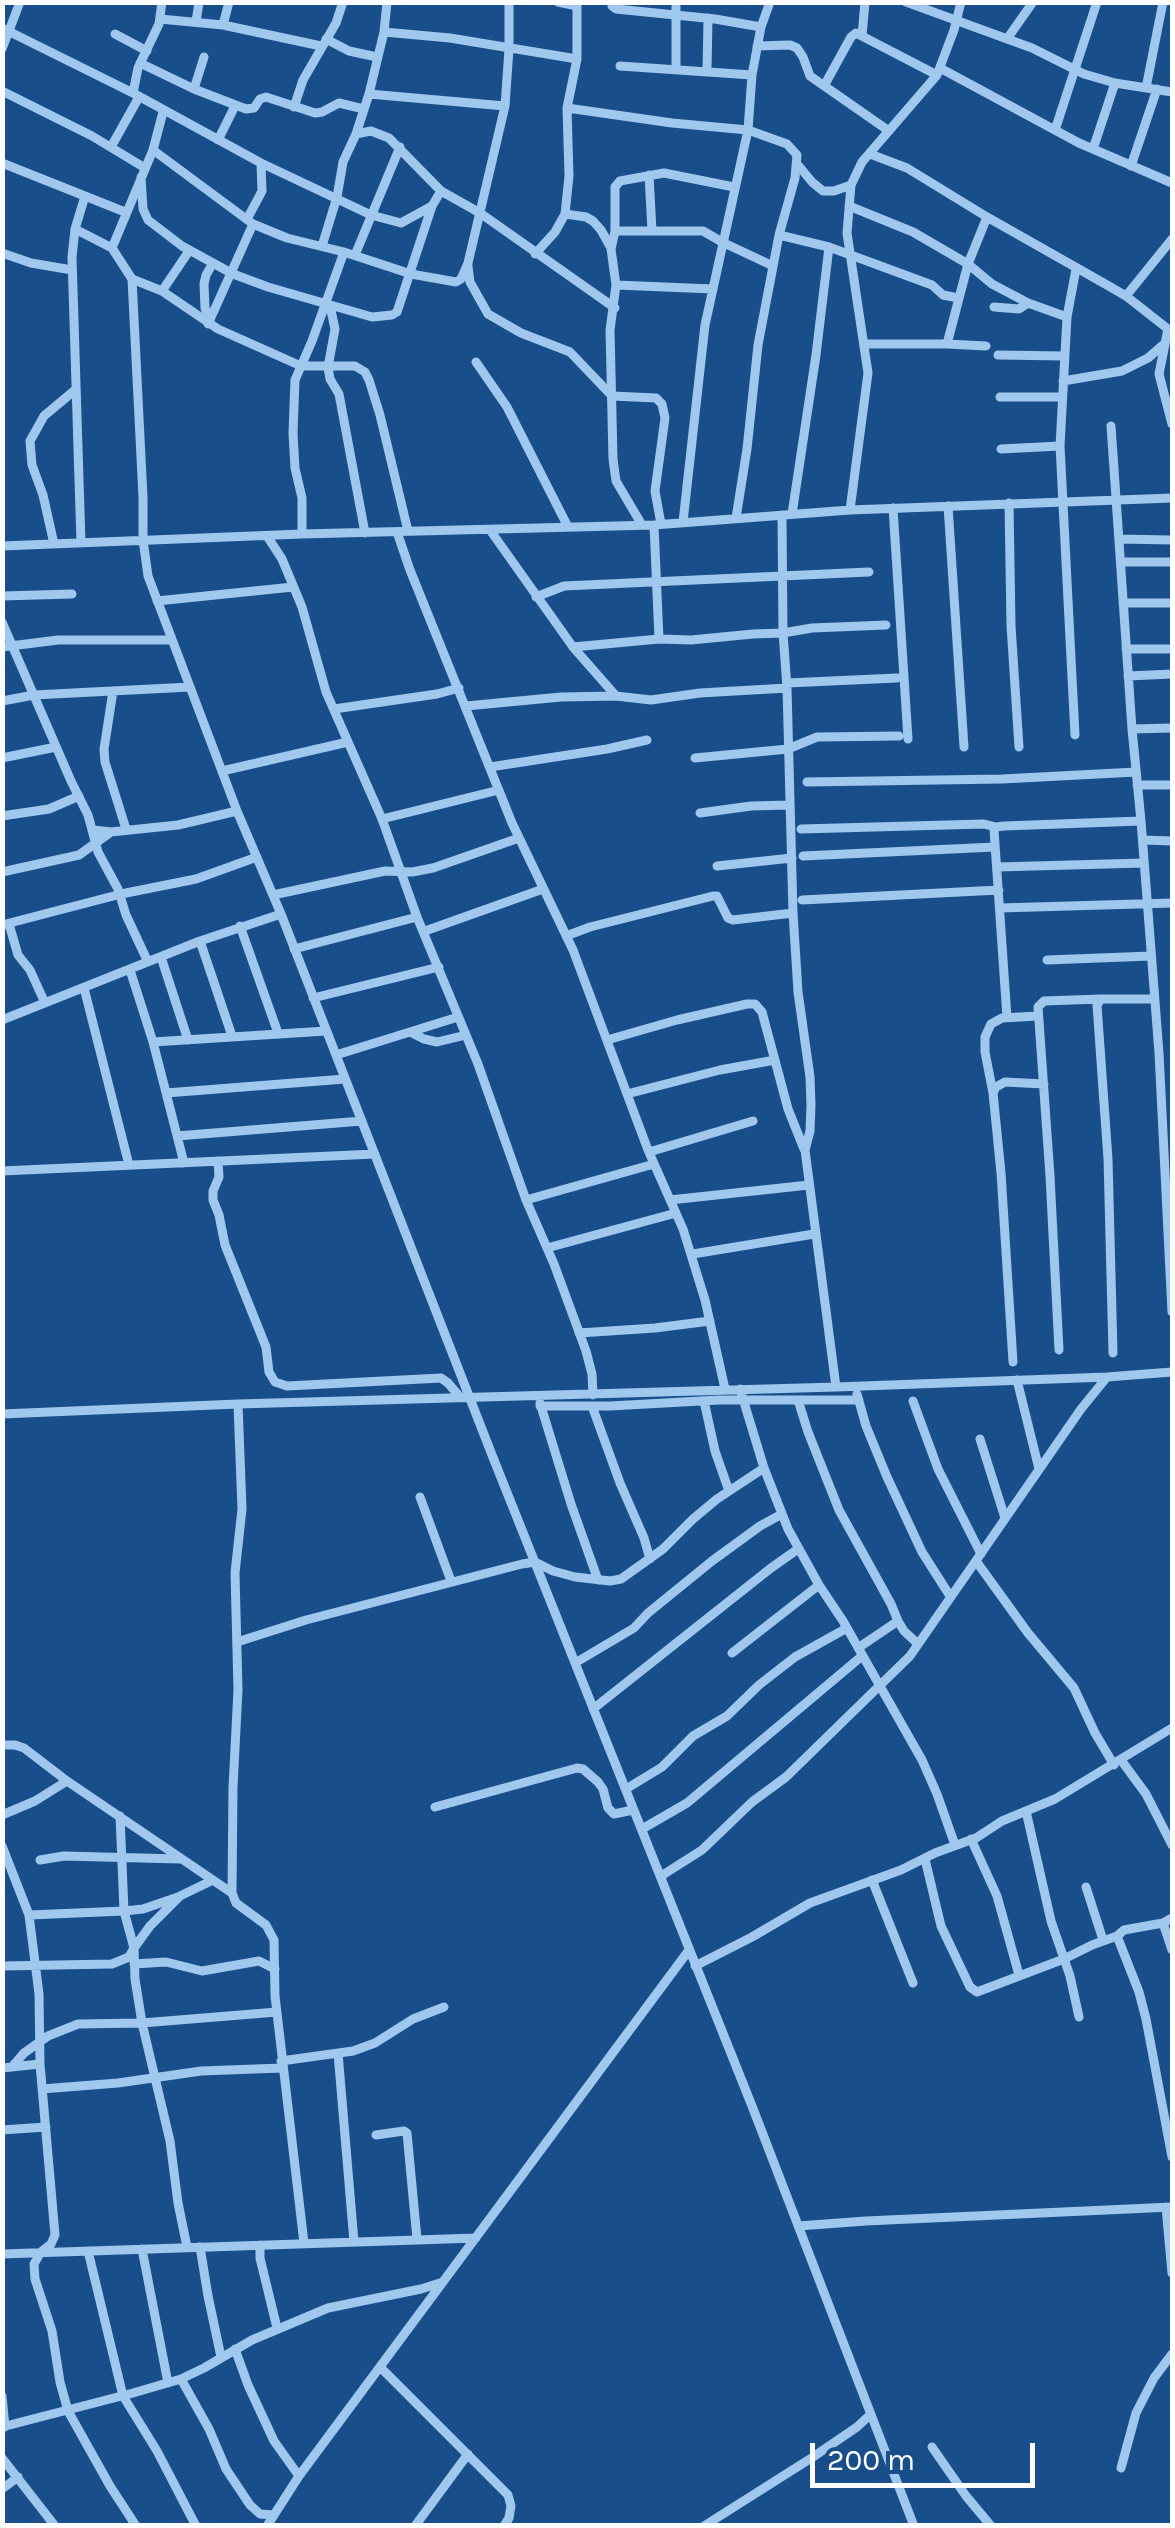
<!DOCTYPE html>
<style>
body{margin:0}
#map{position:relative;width:1175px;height:2528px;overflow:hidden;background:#184e89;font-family:Karla,sans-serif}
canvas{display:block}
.frame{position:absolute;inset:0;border:5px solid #fff;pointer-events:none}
.scale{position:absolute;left:810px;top:2443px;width:225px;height:45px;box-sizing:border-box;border:5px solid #fff;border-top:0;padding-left:12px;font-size:30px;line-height:35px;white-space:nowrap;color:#fff;-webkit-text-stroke:8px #184e89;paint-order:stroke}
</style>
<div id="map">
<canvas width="1175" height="2528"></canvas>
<div class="frame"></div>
<div class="scale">200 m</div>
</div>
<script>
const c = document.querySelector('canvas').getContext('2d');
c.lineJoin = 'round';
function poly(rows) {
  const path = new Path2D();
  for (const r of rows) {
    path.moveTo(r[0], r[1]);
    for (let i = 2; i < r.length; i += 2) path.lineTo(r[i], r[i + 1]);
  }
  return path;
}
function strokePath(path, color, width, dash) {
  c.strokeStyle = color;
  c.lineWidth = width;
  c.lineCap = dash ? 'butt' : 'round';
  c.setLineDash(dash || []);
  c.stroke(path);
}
strokePath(poly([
 [558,2,577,6],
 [613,2,612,6,616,9,715,19,761,27],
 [676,2,676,69],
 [906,2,1032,48,1084,74,1115,83,1172,92],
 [160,19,223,25,321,46],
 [196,22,199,2],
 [223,25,229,2],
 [2,28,133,93,261,163,371,215,401,223,432,206],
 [384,32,450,38,577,59],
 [115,34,147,51],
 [862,36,865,2],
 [326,39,349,51,377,57],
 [1007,39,1033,2],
 [757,46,790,45,797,48,803,57,810,76,889,131],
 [2,49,20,2],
 [140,63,194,89,246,109,254,108,260,99,266,97,315,113,322,112,339,103,364,109],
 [620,66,752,75],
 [940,68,1079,143,1172,183],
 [707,70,708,18],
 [824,86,851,37,856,33,937,75],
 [1146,88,1163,2],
 [194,89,204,57],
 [2,91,92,136,145,168],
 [133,93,138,68,159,24,162,2],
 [369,94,505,106],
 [294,107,303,80,336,23,343,2],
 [567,108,672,123,748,130,787,144,797,155,795,178,779,235,758,345,747,449,736,518],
 [1055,130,1097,2],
 [356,134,371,131,389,138,441,191,480,213,615,308],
 [218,140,235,106],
 [111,147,139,97],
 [1093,149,1115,83],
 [153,150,253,224,287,238,344,252,411,274,456,282,461,279,468,263,505,106,509,49,509,2],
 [870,154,907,168,987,217,1107,285,1126,296,1168,329,1159,374,1172,424],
 [2,163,125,212],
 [798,165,812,182,823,191,834,191,851,185],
 [1131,166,1157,89],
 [649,175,652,231],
 [141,177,143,209,148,220,182,246,233,274,268,287,372,317,392,315,397,312,432,206,441,191],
 [849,206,913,232,968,264,992,284,1028,303,1067,317],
 [565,214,586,217,593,221,601,230,611,248],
 [247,219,262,191,261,163],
 [75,229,112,248,132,279,162,291,218,329,301,366,355,366,365,372,369,380,380,415,408,531],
 [615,231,703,231,722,242,773,266],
 [779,235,829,247,932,285,943,295,958,298],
 [322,246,337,197,343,162,356,134,369,94,384,32,387,2],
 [112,248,153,150,163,112],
 [2,253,31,263,72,270],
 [535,254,555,232,565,214,569,176,567,108,577,59,577,2],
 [355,255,400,147],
 [468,266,470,282,488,314,521,333,570,352,612,396,656,398,662,404,665,418,655,491,661,524],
 [132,279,143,497,143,540,148,576,237,811,281,914,492,1455,752,2106,914,2526],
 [616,285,713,289],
 [162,291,189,251],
 [1126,296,1172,239],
 [330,306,335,329,328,367,330,379,339,394,365,533],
 [994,307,1019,309,1028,303],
 [210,320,205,308,204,284,206,275,213,263],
 [208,324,253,224],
 [865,344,947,344,968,264,987,217],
 [947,344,986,346],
 [998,355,1064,356],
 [476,362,507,407,568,527],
 [1063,381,1122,371,1148,358,1163,345],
 [1000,397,1062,397],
 [1111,426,1132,729,1141,821,1159,1053,1172,1312],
 [1001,449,1060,446],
 [1009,503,1011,626,1019,747],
 [948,506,964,747],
 [893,508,908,739],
 [850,510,868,373,847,233,851,185,862,162,937,75,954,30,961,2],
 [792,514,816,355,829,247],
 [782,515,783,633,787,688,793,913,798,992,810,1077,811,1105,810,1131,805,1150,836,1387],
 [683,522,705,325,748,130,752,75,761,27,770,2],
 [642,525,616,481,613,459,610,330,616,285,611,249,615,231,615,187,620,181,664,173,734,187],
 [654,525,659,639,691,640,753,634,783,633,812,628,886,625],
 [490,530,573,647,616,696],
 [397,532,410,570,512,823,573,950,648,1150,683,1229,705,1300,725,1389],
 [302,534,302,498,295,468,293,433,295,380,312,341,344,252],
 [267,536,282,559,302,607,326,692,382,819,417,917,478,1064,526,1200,554,1264,586,1351,592,1374,593,1395],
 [1119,539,1172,540],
 [81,543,72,257,75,229,85,196],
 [54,544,43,495,32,465,30,441,44,416,75,390],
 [2,546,302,534,654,525,850,510,1172,498],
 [1121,562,1172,562],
 [2,596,72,594],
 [536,597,564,586,869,572],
 [157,601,293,587],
 [1123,603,1172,603],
 [2,622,71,781,88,815,98,852,118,889,126,915,148,962],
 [2,647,58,640,172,640],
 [573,647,659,639],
 [1126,649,1172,649],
 [1128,676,1172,674],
 [787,683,897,678],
 [113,691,104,749,105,762,126,829],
 [2,701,34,695,190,687],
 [466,706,561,697,616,696,651,700,700,693,787,688],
 [334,709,437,694,459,688],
 [1132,729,1172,728],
 [1075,735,1060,446,1067,317,1076,269],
 [2,758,56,747],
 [695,758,788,749,817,737,899,736],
 [490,767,607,749,647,740],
 [222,771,348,742],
 [807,782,1002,779,1136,772],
 [1137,785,1172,785],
 [700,813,751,806,790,805],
 [2,816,49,809,79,796],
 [382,819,499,790],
 [801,829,984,824,996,827],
 [94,830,111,832,178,825,237,811],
 [1143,840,1172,841],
 [803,856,995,847],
 [717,866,792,858],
 [997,867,1144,863],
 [2,872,79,855,111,832],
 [273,895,385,871,412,872,433,868,519,838],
 [802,900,999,890],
 [1000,908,1172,903],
 [9,924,18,955,30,970,45,1003],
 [2,925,121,894,196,879,257,857],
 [240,926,278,1033],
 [425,931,543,889],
 [566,936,590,927,713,896,717,896,728,918,733,920,793,913],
 [200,941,232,1036],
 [294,949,417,917],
 [161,957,188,1040],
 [1047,960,1151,956],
 [130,970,153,1042,184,1163],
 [84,988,129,1165],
 [313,998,439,967],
 [1007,1017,994,830,996,827,1004,826,1141,821],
 [2,1020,200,941,281,914],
 [410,1032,424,1039,437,1042,466,1035],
 [607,1040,677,1020,747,1004,755,1004,762,1012,788,1109,804,1149],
 [153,1042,326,1031],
 [336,1055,458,1017],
 [166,1093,345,1079],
 [993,1093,996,1087,1005,1082,1044,1084],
 [627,1094,720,1070,775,1060],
 [177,1136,362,1121],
 [649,1152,753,1121],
 [218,1161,219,1177,213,1191,213,1200,219,1215,225,1245,266,1347,269,1372,275,1382,287,1386,441,1378,448,1383,460,1397],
 [2,1171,375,1154],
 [526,1200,654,1164],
 [670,1200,809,1185],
 [547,1248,676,1213],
 [693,1254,814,1234],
 [579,1333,655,1328,710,1321],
 [1059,1350,1050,1176,1038,1007,1044,1001,1101,999],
 [1113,1353,1108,1159,1097,1005,1101,999,1154,999],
 [1013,1362,1001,1173,993,1093,985,1052,985,1037,991,1024,1002,1018,1038,1016],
 [1017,1380,1039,1469],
 [740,1389,764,1468,788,1529,819,1585,843,1621,922,1760,937,1794,955,1845],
 [857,1394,866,1426,887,1477,922,1552,950,1596],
 [798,1400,808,1432,839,1510,891,1604,898,1621,904,1631,918,1644],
 [704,1401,715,1451,729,1491],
 [913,1401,938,1469,981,1554],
 [540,1403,571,1504,598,1580],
 [540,1406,610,1406,719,1400,859,1400],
 [592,1406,620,1483,644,1538,650,1559],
 [2,1414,238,1404,836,1387,1107,1377,1172,1372],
 [980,1439,1005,1518],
 [420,1497,451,1581],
 [976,1561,1028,1633,1074,1688,1095,1733,1114,1765],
 [237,1642,306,1620,522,1564,535,1562,553,1571,575,1577,610,1581,621,1579,663,1549,693,1519,717,1499,764,1468],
 [858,1648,898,1621],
 [732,1653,819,1585],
 [575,1663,634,1628,648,1613,712,1561,760,1526,782,1514],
 [593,1709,771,1568,798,1549],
 [2,1745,15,1745,24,1748,67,1781,232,1893,233,1787,238,1690,235,1573,242,1509,238,1404],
 [1121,1760,1146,1794,1172,1845],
 [626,1789,662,1767,693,1736,727,1716,759,1685,795,1657,847,1628],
 [435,1807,577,1768,583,1769,598,1782,603,1789,608,1808,614,1814,633,1810],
 [1026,1811,1051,1921,1070,1976,1079,2017],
 [2,1815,35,1801,67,1781],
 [642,1829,687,1803,862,1656],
 [971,1839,997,1896,1019,1975],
 [2,1846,29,1915,39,1994,40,2064,55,2235,51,2244,41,2252,34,2264,35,2279,52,2331,60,2382,68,2411,110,2486,136,2526],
 [925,1859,941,1926,970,1987,977,1992,1064,1959,1092,1945,1117,1936,1124,1930,1163,1923,1172,1918],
 [40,1860,64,1856,180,1859],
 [661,1876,702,1850,752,1802,786,1777,910,1656,1081,1409,1107,1377],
 [872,1880,913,1983],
 [1086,1887,1103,1940],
 [232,1893,236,1903,266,1925,274,1940,275,1996,304,2243],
 [29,1915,124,1911,143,1909,178,1897],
 [1163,1923,1172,1950],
 [1117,1936,1139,1992,1146,2019,1172,2157],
 [134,1964,166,1962,202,1971,259,1961,275,1969],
 [2,1966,112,1964,129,1957,134,1948,124,1911,120,1816],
 [695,1966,752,1937,810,1903,901,1870,935,1853,976,1838,1002,1821,1055,1799,1172,1728],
 [338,2053,354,2242],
 [281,2061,353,2051,375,2043,413,2019,444,2007],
 [12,2067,24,2053,48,2036,78,2024,142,2023,277,2012],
 [2,2068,40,2064],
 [42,2089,118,2083,201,2071,282,2068],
 [2,2130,46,2127],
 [376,2135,404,2131,407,2133,417,2239],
 [1166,2207,1172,2273],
 [798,2226,866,2221,1172,2207],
 [260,2245,260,2258,277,2328],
 [187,2247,178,2203,170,2141,142,2023,135,1979,134,1948,150,1926,180,1896,211,1881],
 [200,2247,208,2296,221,2357],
 [142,2249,168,2383],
 [88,2251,123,2396,157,2451,196,2526],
 [2,2254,476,2238],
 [235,2349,248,2385,274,2441,299,2476],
 [381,2368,508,2495,511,2506,509,2518,504,2526],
 [181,2379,209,2429,226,2469,250,2505,260,2514,274,2515],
 [2,2396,5,2427],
 [2,2427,133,2393,181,2379,204,2368,252,2340,328,2308,421,2289,443,2282],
 [932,2447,966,2496,991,2526],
 [2,2458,55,2526],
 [1121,2468,1136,2413,1154,2378,1172,2354],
 [2,2489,18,2477],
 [267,2526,299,2476,689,1950],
 [415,2526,468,2454],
 [704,2526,813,2457,857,2427,871,2414]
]), '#a0c7ee', 9);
</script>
